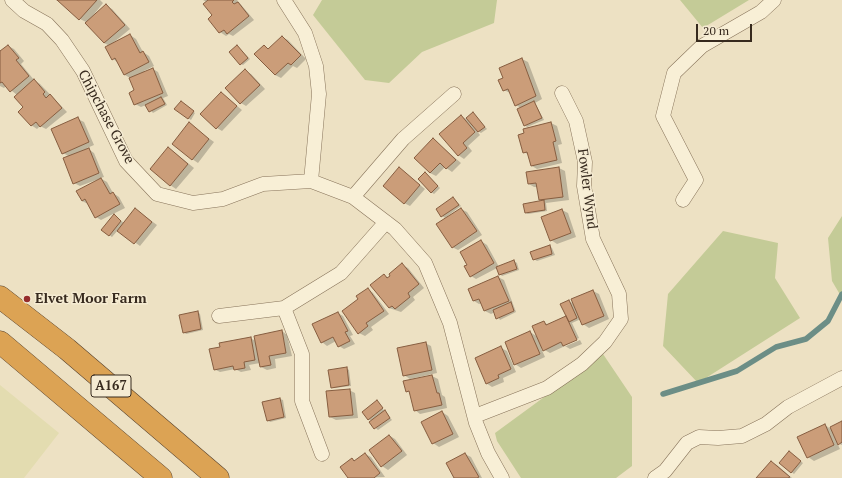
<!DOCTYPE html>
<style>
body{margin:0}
#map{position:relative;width:842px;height:478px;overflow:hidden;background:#ede1c3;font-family:"PT Serif",serif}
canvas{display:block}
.scale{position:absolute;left:696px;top:24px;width:56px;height:18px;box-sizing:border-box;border:2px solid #372a1e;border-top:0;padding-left:5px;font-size:12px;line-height:14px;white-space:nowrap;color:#372a1e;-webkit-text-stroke:3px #f5ebd2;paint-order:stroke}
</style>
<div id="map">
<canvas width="842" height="478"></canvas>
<div class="scale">20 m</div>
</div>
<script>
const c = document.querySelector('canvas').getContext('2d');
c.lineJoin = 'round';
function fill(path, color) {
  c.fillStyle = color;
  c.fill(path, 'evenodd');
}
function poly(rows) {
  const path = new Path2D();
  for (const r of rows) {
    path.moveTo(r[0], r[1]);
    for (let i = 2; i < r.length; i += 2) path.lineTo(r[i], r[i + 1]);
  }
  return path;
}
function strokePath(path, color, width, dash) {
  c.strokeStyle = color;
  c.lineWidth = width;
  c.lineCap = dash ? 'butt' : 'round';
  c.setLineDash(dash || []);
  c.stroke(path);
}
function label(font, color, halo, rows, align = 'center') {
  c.font = font + ' "PT Serif",serif';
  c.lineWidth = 3;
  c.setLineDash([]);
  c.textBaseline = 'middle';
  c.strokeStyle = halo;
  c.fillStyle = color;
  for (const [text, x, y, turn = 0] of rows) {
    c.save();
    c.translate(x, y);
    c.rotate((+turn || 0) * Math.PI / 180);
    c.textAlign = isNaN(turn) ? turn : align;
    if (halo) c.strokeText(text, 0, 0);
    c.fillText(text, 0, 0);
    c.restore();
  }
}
fill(poly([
 [0,385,59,433,24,478,0,478]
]), '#e3dcb0');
fill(poly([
 [322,0,497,0,494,23,422,52,389,83,365,80,313,15],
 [680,0,749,0,703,28],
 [842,216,842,298,832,281,828,238],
 [723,231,778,243,775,278,800,318,698,383,663,346,668,294],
 [603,354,632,397,632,466,616,478,521,478,497,441,495,433]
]), '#c4cb97');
fill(poly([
 [58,0,100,0,103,3,88,22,106,6,112,9,130,29,113,43,130,35,136,39,143,52,149,56,154,66,144,71,145,72,153,69,158,72,168,96,163,98,167,105,153,113,146,105,141,107,135,104,135,91,130,78,125,75,119,63,113,59,110,46,104,43,86,22,80,19],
 [203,0,237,0,254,20,233,36,229,34,226,36,220,32,214,15,207,2],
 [282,37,288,40,306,59,297,68,293,66,281,78,275,75,264,46,269,49],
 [8,46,14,49,24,61,21,64,34,80,40,84,67,112,46,129,40,126,37,129,31,125,25,107,17,95,6,86,4,88,0,86,0,53],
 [239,48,250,59,243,65,241,64],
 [522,59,528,62,542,99,535,103,544,120,527,127,525,125,521,108,516,105,510,93,504,90,505,78],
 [245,71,251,74,265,89,246,106,241,103],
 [221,93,242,110,222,131,217,128],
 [183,104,195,113,191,120,188,118],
 [473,113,487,129,481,133,476,130,480,135,468,146,472,151,464,159,458,155,461,116,471,122],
 [78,119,84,122,94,145,87,148,94,153,104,177,100,178,107,182,113,193,119,197,125,208,101,220,96,217,88,204,82,201,99,179,80,186,74,183,70,157,63,153],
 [551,123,557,126,562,144,558,145,562,163,537,169,532,166,529,155,524,152,525,129],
 [189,124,214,142,198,163,192,159],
 [433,139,461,163,452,172,445,167,436,176,430,173],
 [169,148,194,168,176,189,170,185],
 [399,168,425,189,410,206,404,203],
 [559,168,565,171,569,200,546,203,547,211,528,214,526,213,543,201,540,200,538,187,534,187,529,184],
 [427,175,440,188,434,194,431,192],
 [453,198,461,206,445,218,442,216],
 [135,209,157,225,140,246,118,230,112,237,102,230,116,217,124,223],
 [461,209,467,212,482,235,458,250,452,247],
 [562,210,568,213,576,237,557,244,551,240],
 [481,241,487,245,499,267,514,261,517,263,519,270,502,276,500,274,497,268,476,279,471,276,469,265],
 [550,246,552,248,555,255,537,261,534,259],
 [402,265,408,268,424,288,413,297,415,300,401,312,389,308,384,275,389,278],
 [498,277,504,280,516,312,500,320,495,312,491,314,485,311,482,303,479,304,474,301],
 [368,289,373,293,389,314,371,327,373,330,365,336,359,333,359,299],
 [593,291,599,294,609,319,589,328,583,324,581,319,572,323,579,338,564,345,566,346,580,340,582,344,570,349,565,346,550,353,541,348,545,357,521,368,515,364,530,332,538,337,544,322,548,325,566,317,568,319,569,301,574,304],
 [198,312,200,314,203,330,186,334,184,332],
 [338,313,343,316,353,335,350,336,355,344,344,349,339,346,336,341,327,346,322,342],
 [282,331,287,335,292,356,275,359,276,368,267,370,261,367,260,363,249,365,251,370,241,372,235,369,220,372,214,369,221,348,250,338,256,341],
 [425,343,431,346,437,373,410,379,404,375],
 [501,348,507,351,516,372,503,378,504,382,492,387,486,383],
 [346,368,349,370,351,386,334,388,332,387],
 [432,376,438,379,442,395,445,397,447,408,420,414,415,410,411,393,407,391,404,382],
 [349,390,355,393,358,418,336,420,330,417],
 [280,399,283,400,286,418,270,422,268,420],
 [377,402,392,420,378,430,370,423,372,421,368,419],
 [442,412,448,416,459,437,439,447,433,443],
 [842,422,842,445,837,443,840,449,814,461,808,457,825,425,832,430],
 [390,436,395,439,407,455,388,470,382,466,370,450],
 [365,454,371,457,385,477,349,478,352,459,356,461],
 [465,454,471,457,482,478,455,478],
 [791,454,803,463,794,474,780,463],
 [771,462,777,465,792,478,758,478]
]), '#0003');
strokePath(poly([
 [663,394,737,371,776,347,806,339,828,321,842,294]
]), '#6c8e86', 5.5);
const building = poly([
 [57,0,97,0,79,20,57,0],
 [208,0,234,0,232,2,234,4,238,2,249,16,227,34,224,30,219,33,208,19,212,15,203,4,208,0],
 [106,4,125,25,104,43,85,23,106,4],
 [130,34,140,53,143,51,149,62,124,75,115,58,112,60,105,47,130,34],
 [282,36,301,55,291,65,288,63,275,75,254,54,264,45,268,49,282,36],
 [8,45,19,58,16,60,29,76,10,92,2,82,0,83,0,51,8,45],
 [237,45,248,58,240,65,229,52,237,45],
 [522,58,536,96,515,106,508,89,503,91,498,80,503,78,499,68,522,58],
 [153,68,163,93,134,105,129,93,134,90,129,78,153,68],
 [245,69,260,85,240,104,225,88,245,69],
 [34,79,45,92,43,94,46,98,50,94,62,108,40,127,36,122,31,126,18,112,23,107,14,97,34,79],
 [221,92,237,106,216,129,200,114,221,92],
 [161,97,165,104,149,112,145,105,161,97],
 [181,101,194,111,188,119,174,109,181,101],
 [534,101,542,118,524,126,517,109,534,101],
 [473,112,485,127,478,132,466,118,473,112],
 [461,115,475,132,463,143,467,148,458,156,439,134,461,115],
 [78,117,89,142,62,154,51,129,78,117],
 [189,122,209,139,192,160,172,144,189,122],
 [551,122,556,141,553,142,557,160,531,166,527,152,523,153,518,135,524,133,523,129,551,122],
 [433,138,456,160,446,169,440,163,430,173,414,158,433,138],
 [168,147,188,164,170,186,150,169,168,147],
 [89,148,99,173,73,184,63,158,89,148],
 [399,167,420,185,404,204,383,186,399,167],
 [559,167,563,197,539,200,536,183,528,184,526,172,559,167],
 [425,172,438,186,431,193,418,179,425,172],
 [101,178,110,194,113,192,120,204,95,218,85,199,82,201,76,191,101,178],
 [453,197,459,205,441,217,436,209,453,197],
 [544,200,545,210,525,213,523,204,544,200],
 [135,208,152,222,134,244,117,231,135,208],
 [461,208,477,231,452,248,436,224,461,208],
 [562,209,571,233,550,241,541,217,562,209],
 [114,214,121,221,109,236,101,230,114,214],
 [481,240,494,263,470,277,464,266,467,265,460,252,481,240],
 [550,245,552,254,533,260,530,252,550,245],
 [514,260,517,269,499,275,496,267,514,260],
 [402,263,419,284,408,293,410,297,395,309,392,306,389,308,370,285,384,274,387,278,390,276,389,274,402,263],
 [498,276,509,301,484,311,479,299,473,301,468,289,498,276],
 [368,288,384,311,366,323,368,326,358,334,342,311,358,299,356,296,368,288],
 [593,290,604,316,582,325,571,299,593,290],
 [569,300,577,318,569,322,560,304,569,300],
 [511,302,514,311,496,319,493,310,511,302],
 [198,311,201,329,183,333,179,315,198,311],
 [338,312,348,331,345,332,350,341,338,347,333,337,321,343,312,324,338,312],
 [566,316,577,340,563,346,561,342,543,351,532,326,544,321,546,325,566,316],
 [282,330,286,353,269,356,271,365,260,367,254,336,282,330],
 [530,331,540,354,514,365,505,342,530,331],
 [251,337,255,360,244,362,245,368,234,370,233,366,214,370,209,349,220,347,219,343,251,337],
 [426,342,432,370,403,376,397,348,426,342],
 [501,346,511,369,498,375,499,378,486,384,475,358,501,346],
 [347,367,349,385,331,388,328,370,347,367],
 [432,375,437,393,439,393,442,405,414,411,409,391,406,392,403,381,432,375],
 [350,389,353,415,329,417,326,391,350,389],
 [280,398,284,417,267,421,262,402,280,398],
 [377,400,383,408,368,420,362,412,377,400],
 [385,410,390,418,374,429,369,422,385,410],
 [442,411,453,434,432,444,421,422,442,411],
 [842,421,842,442,838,445,830,427,842,421],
 [825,424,834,445,807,458,797,437,825,424],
 [389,435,402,451,381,467,369,450,389,435],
 [789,451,801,461,791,473,779,463,789,451],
 [365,453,380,473,374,478,348,478,340,467,352,458,354,461,365,453],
 [465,453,479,477,477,478,454,478,446,463,465,453],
 [771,461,790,477,788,478,756,478,771,461]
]);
fill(building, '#cb9d79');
strokePath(building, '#865d40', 1);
const street = poly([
 [12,0,24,11,47,24,62,40,83,71,126,161,157,194,193,203,223,199,263,184,311,181,353,197,395,229,425,263,450,323,476,423,488,453,502,478],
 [284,0,305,33,316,66,319,94,311,181],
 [353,197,403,139,454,94],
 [683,200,696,180,663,116,674,73,702,46,761,12,774,0],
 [219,316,284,308],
 [475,416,547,388,582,364,605,342,621,319,619,294,593,239,584,186,585,162,576,121,562,93],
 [322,454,302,401,302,354,284,308,341,273,386,222],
 [655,478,665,471,687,443,699,437,718,438,742,436,766,424,788,407,842,378]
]);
const highway = poly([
 [0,297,67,349,218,478],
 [0,342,161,478]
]);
strokePath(street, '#87735a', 15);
strokePath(highway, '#55412e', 23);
strokePath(street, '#f8efd6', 14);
strokePath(highway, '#dca354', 22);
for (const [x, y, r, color] of [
 [27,299,4,"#952c2b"]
]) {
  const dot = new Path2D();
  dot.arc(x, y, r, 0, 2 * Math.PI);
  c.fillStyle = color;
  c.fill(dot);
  strokePath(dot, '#f5ebd2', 1.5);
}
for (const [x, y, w] of [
 [111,386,40]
]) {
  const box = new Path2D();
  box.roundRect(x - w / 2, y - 11, w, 22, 3);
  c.fillStyle = '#f5ebd2';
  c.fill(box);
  strokePath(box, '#372a1e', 1);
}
label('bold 13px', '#372a1e', null, [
 ["A167",111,386]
]);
label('14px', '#372a1e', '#f5ebd2', [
 ["Chipchase Grove",106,117,62],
 ["Fowler Wynd",587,189,83]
]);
label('bold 14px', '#372a1e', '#f5ebd2', [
 ["Elvet Moor Farm",35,299]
], 'left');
</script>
